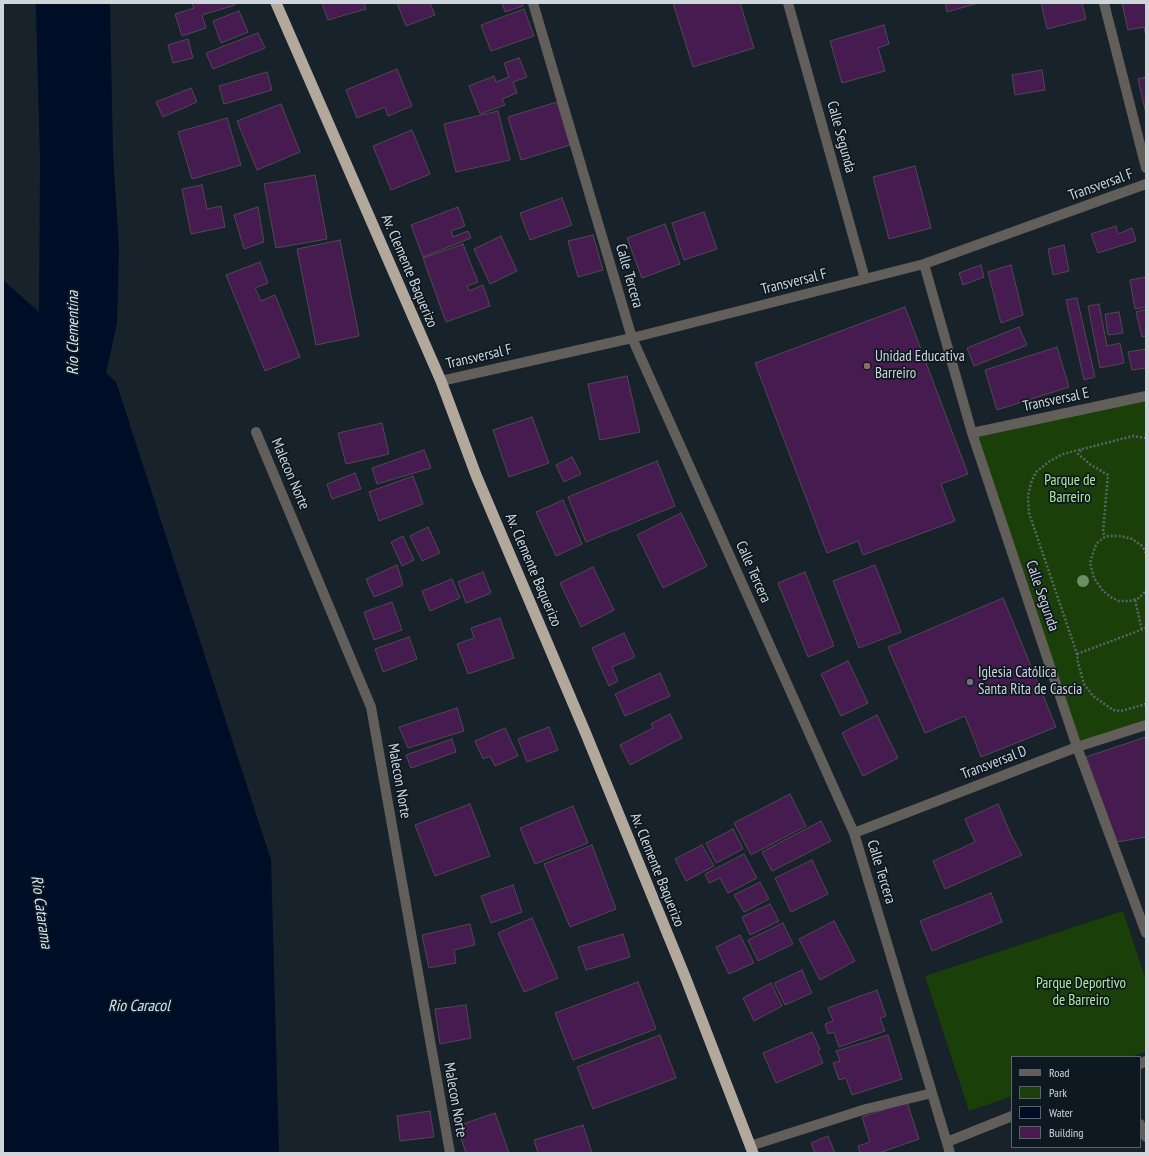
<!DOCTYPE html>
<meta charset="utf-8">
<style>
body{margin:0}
#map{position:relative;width:1149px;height:1156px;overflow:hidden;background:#18222a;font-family:"PT Sans Narrow",sans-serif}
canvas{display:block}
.frame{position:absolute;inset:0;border:4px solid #cfd6db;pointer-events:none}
.legend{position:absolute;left:1011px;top:1056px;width:130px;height:92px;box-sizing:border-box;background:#0e1820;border:1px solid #5b646b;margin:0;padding:5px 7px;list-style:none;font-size:12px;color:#cfd6db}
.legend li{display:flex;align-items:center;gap:8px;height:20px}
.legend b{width:20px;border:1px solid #5b646b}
</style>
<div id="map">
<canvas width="1149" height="1156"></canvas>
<div class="frame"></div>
<ul class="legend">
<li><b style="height:5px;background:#625e59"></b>Road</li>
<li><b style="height:11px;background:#1b3f08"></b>Park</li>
<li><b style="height:11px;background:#000d26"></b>Water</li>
<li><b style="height:11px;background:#461c50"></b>Building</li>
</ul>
</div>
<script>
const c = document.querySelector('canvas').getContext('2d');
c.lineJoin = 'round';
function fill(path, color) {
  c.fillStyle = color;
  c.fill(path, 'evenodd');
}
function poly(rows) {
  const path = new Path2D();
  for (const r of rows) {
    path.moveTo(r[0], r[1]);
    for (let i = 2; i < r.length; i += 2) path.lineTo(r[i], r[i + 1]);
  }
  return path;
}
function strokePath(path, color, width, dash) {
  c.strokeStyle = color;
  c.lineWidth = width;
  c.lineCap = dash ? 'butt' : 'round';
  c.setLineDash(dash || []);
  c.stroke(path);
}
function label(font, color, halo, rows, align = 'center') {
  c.font = font + ' "PT Sans Narrow",sans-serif';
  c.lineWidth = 3.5;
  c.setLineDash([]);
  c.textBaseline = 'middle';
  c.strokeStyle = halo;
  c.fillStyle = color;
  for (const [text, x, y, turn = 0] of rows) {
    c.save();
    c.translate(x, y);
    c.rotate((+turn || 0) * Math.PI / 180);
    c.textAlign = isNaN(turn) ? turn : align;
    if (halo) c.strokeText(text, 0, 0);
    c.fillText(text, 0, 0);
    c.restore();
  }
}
fill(poly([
 [1146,396,1146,725,1077,747,972,433],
 [1123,911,1146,980,1146,1052,1130,1057,1012,1057,1012,1096,969,1111,925,976]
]), '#1b3f08');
fill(poly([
 [35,3,110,3,113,154,119,250,117,323,106,373,116,382,271,860,279,1153,3,1153,3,280,39,312,40,159,36,9]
]), '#000d26');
const building = poly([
 [192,3,234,3,235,5,202,15,206,28,182,36,175,14,194,8,192,3],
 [322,3,364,3,366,9,328,20,322,3],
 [397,3,430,3,435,15,406,26,397,3],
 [502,3,522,3,523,6,505,12,502,3],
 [673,3,740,3,754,48,693,67,673,3],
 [945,3,978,3,947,12,945,3],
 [1041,3,1082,3,1086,19,1047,29,1041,3],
 [1122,3,1146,3,1146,36,1144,27,1128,30,1122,3],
 [524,9,534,36,491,51,481,25,524,9],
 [239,11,248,32,221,43,213,21,239,11],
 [884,25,889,44,878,48,885,71,842,83,830,41,884,25],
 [258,33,265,48,213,69,206,53,258,33],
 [188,39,193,58,173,63,168,45,188,39],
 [519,58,527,77,513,82,517,93,502,99,505,105,480,114,469,86,494,76,496,82,509,77,504,63,519,58],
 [397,69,412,106,388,116,385,107,357,118,346,90,397,69],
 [1042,70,1045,90,1015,95,1012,75,1042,70],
 [267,72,272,90,224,104,219,86,267,72],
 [1146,77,1146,114,1138,79,1146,77],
 [191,88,197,102,163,117,156,102,191,88],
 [557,102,570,145,521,160,508,117,557,102],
 [281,104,300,152,257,170,237,121,281,104],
 [498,111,510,160,456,172,444,124,498,111],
 [227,118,241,165,192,179,178,132,227,118],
 [412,130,430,174,391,190,373,146,412,130],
 [915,166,931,228,889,239,873,177,915,166],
 [315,175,327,239,276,248,264,184,315,175],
 [202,185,207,209,221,206,225,227,191,234,182,189,202,185],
 [562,198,572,225,530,240,520,213,562,198],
 [258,207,264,242,244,249,234,215,258,207],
 [458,207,465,226,451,231,453,237,468,231,471,238,423,257,411,225,458,207],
 [704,212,717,249,684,260,672,223,704,212],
 [665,224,680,264,642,278,627,238,665,224],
 [1116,226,1118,234,1132,228,1136,241,1098,253,1091,234,1116,226],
 [593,235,603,270,578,277,568,241,593,235],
 [501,236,517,271,490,284,474,249,501,236],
 [340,240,359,336,316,345,297,249,340,240],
 [463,244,478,282,467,286,469,291,483,285,490,306,446,322,423,258,463,244],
 [1064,245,1069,271,1053,275,1048,249,1064,245],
 [260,262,268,283,255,288,261,301,275,295,300,357,265,371,226,275,260,262],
 [981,265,984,277,963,285,959,273,981,265],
 [1011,265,1023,315,1001,323,988,272,1011,265],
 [1146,277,1146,307,1135,309,1130,280,1146,277],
 [1077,298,1095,377,1084,380,1066,300,1077,298],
 [1099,304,1107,346,1120,343,1124,363,1100,368,1088,306,1099,304],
 [905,307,968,474,941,484,955,521,863,555,858,541,827,553,755,363,905,307],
 [1146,309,1146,336,1142,337,1136,312,1146,309],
 [1119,312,1123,333,1108,335,1105,314,1119,312],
 [1019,327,1027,345,974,366,967,348,1019,327],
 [1057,347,1069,387,997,410,985,370,1057,347],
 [1146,349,1146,368,1132,370,1128,352,1146,349],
 [627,376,640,432,600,440,588,384,627,376],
 [532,417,549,463,509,477,493,430,532,417],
 [382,423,389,454,346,464,338,433,382,423],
 [424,450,431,468,377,484,372,468,424,450],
 [572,457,581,474,564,482,556,465,572,457],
 [657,461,675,506,586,542,568,497,657,461],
 [355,473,361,489,332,499,327,484,355,473],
 [413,476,423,504,379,521,369,492,413,476],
 [563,500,582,544,556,556,536,512,563,500],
 [681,513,707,566,663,588,637,535,681,513],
 [428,527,440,553,422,561,410,536,428,527],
 [403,536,414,560,402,566,391,542,403,536],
 [397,565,403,585,374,597,366,579,397,565],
 [875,565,901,632,859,648,833,581,875,565],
 [593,567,614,610,581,627,560,583,593,567],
 [483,572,491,593,466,603,458,582,483,572],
 [805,572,834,646,808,657,778,583,805,572],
 [452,579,460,598,430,611,422,591,452,579],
 [1003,598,1056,727,981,757,965,716,925,733,888,647,1003,598],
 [392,602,402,630,374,640,364,612,392,602],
 [500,618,514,658,468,674,457,644,474,638,471,628,500,618],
 [624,633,635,657,612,667,618,681,609,686,592,648,624,633],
 [409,637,417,659,383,672,375,649,409,637],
 [848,661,868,703,841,716,821,674,848,661],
 [660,673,670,696,625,716,615,694,660,673],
 [457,708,464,731,408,748,399,727,457,708],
 [670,714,682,738,630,765,620,745,653,728,651,724,670,714],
 [877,715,898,758,863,776,842,733,877,715],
 [549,727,558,750,527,762,518,739,549,727],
 [505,728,518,756,495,766,490,756,483,759,475,741,505,728],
 [1146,737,1146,837,1117,842,1086,757,1146,737],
 [452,739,456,752,411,768,406,755,452,739],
 [790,794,806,826,751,855,734,823,790,794],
 [470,804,490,856,435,876,415,825,470,804],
 [998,804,1011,835,1022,855,945,889,933,861,975,842,965,819,998,804],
 [573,806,588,843,535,864,520,828,573,806],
 [821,821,831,841,772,871,762,852,821,821],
 [733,829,743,849,716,863,706,843,733,829],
 [592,845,616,909,570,927,544,864,592,845],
 [702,845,714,866,686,881,675,859,702,845],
 [744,854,757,878,728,893,720,878,709,883,705,874,744,854],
 [812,860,828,894,791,912,775,878,812,860],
 [760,882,769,899,744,912,734,895,760,882],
 [513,885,522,912,491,923,481,896,513,885],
 [991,893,1002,922,932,951,920,921,991,893],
 [770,904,779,921,750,935,742,917,770,904],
 [532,918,558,978,524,992,498,933,532,918],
 [834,921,855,961,820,980,799,939,834,921],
 [783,923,793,944,758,961,748,940,783,923],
 [470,924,475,945,454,950,456,963,429,968,422,935,470,924],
 [623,934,630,957,586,970,578,947,623,934],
 [740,935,754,963,729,974,716,947,740,935],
 [802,970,812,993,785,1005,774,983,802,970],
 [638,982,656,1029,573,1060,555,1013,638,982],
 [771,983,782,1006,754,1021,743,998,771,983],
 [877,990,886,1016,880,1018,885,1031,839,1047,834,1032,828,1034,825,1024,833,1021,828,1008,877,990],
 [466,1005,471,1038,440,1044,435,1009,466,1005],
 [812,1032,820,1049,818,1051,823,1063,776,1083,763,1053,812,1032],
 [660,1035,676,1078,593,1109,577,1067,660,1035],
 [888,1035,902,1079,852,1095,846,1078,839,1080,833,1063,840,1061,836,1051,888,1035],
 [907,1102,919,1139,879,1153,860,1153,858,1146,870,1142,862,1117,907,1102],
 [430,1111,434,1137,400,1141,397,1116,430,1111],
 [495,1113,509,1153,466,1153,457,1126,495,1113],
 [583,1125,592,1153,538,1153,534,1140,583,1125],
 [828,1136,835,1153,815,1153,811,1143,828,1136]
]);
fill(building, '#461c50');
strokePath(building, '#514853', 1);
strokePath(poly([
 [1146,438,1133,436,1063,454,1050,461,1036,472,1032,480,1028,495,1029,513,1077,654,1078,663,1084,684,1093,696,1113,710,1121,711,1146,704],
 [1081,450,1078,454,1091,465,1108,475,1103,532,1105,537],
 [1146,553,1142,546,1132,539,1121,536,1109,536,1105,537,1098,542,1095,547,1090,563,1094,578,1103,591,1112,598,1119,601,1130,601,1139,598,1146,591],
 [1135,600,1142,630],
 [1077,654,1146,628]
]), '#5b646b', 2.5, [2, 2]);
strokePath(poly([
 [533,3,632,338,854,833,950,1153],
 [788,3,865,279],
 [1104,3,1146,168],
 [924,264,972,433,1077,747,1146,933],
 [441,381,632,338,924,264,1146,184],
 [256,432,371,707,450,1153],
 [972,433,1146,396],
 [854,833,1077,747,1146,725],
 [1140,1064,1146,1061],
 [1140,1124,1146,1137],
 [947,1142,1012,1116],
 [750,1146,866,1109,932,1093]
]), '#625e59', 10);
strokePath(poly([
 [276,3,441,381,476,475,586,734,686,979,753,1153]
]), '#b2a89c', 11);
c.fillStyle = '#6a9165';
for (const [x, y] of [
 [1083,581]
]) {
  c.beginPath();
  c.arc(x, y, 6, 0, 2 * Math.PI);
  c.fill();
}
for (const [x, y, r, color] of [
 [867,366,4,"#8d6e63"],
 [970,682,4,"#6b7280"]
]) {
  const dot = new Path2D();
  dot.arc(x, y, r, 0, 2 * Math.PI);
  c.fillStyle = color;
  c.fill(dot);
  strokePath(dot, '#0e1820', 1.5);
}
label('15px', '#cfd6db', '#0e1820', [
 ["Calle Segunda",841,137,75],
 ["Transversal F",1101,185,-20],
 ["Av. Clemente Baquerizo",409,271,67],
 ["Calle Tercera",629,276,74],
 ["Transversal F",794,282,-14],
 ["Transversal F",479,357,-13],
 ["Transversal E",1056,400,-12],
 ["Malecon Norte",290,474,67],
 ["Av. Clemente Baquerizo",533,570,67],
 ["Calle Tercera",753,572,66],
 ["Calle Segunda",1042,596,71],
 ["Transversal D",994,763,-21],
 ["Malecon Norte",399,781,80],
 ["Av. Clemente Baquerizo",657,870,68],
 ["Calle Tercera",881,872,73],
 ["Malecon Norte",455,1100,80]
]);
label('15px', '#cfd6db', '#0e1820', [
 ["Unidad Educativa",875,357],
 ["Barreiro",875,374],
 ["Iglesia Católica",978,673],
 ["Santa Rita de Cascia",978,690]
], 'left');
label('15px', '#adeb96', '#0e1820', [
 ["Parque de",1070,481],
 ["Barreiro",1070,498],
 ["Parque Deportivo",1081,984],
 ["de Barreiro",1081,1001]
]);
label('italic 16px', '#d6e3f3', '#0e1820', [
 ["Río Clementina",73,333,-90],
 ["Rio Catarama",41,912,82],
 ["Rio Caracol",139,1006]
]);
</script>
